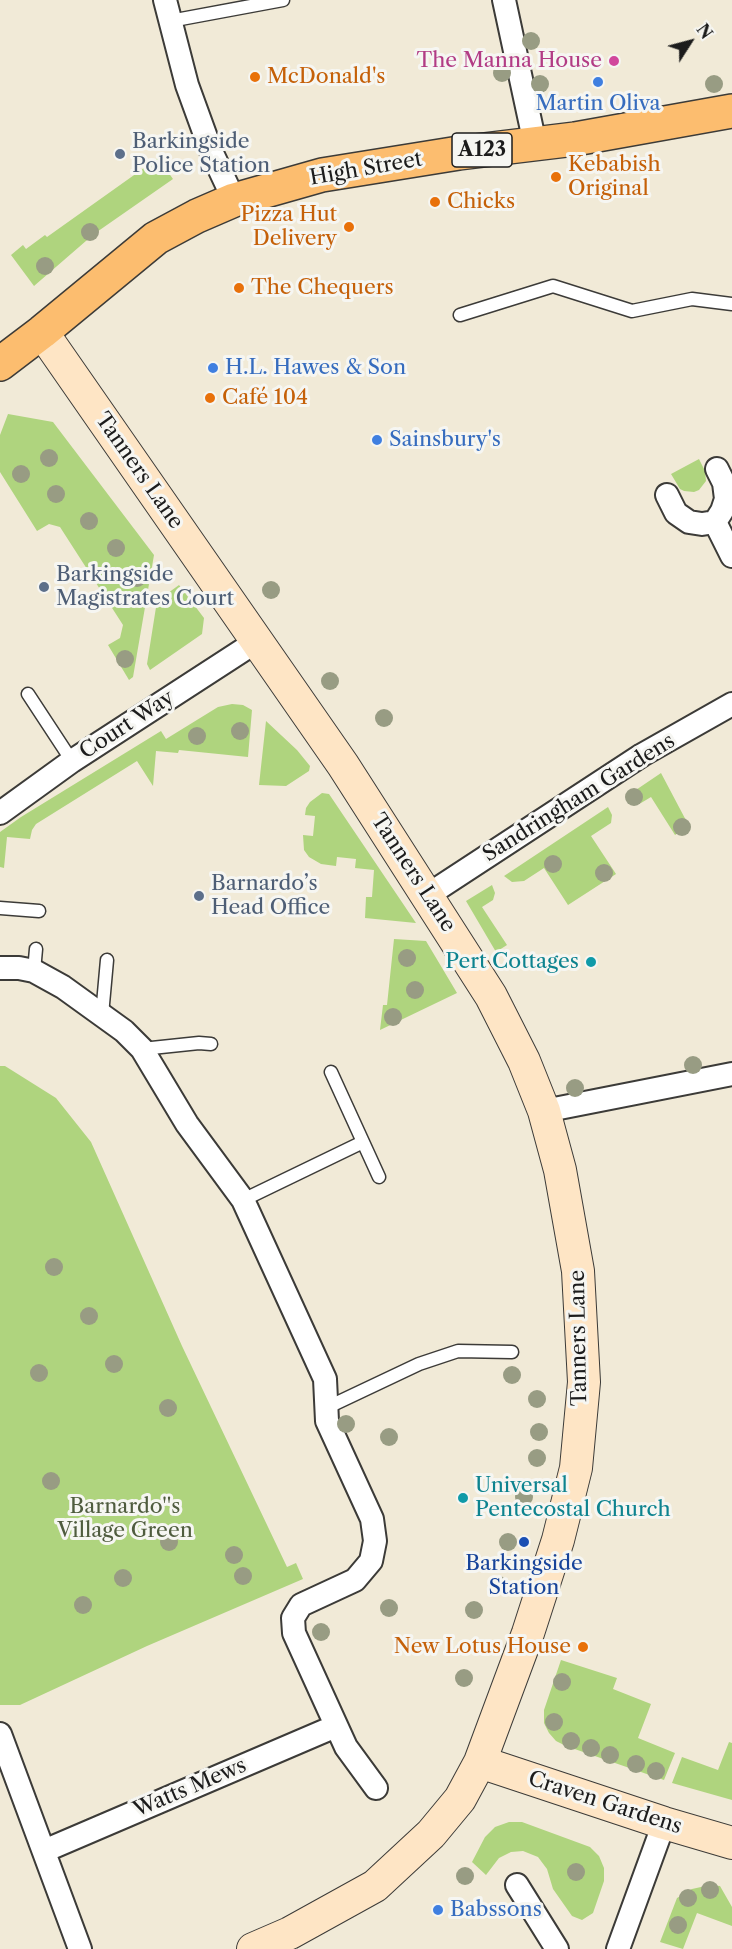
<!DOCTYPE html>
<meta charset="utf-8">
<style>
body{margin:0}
#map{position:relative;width:732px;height:1949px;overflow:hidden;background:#f1ead7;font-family:"Libre Caslon Text",serif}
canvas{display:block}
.north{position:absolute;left:660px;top:12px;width:60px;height:60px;-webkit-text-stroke:4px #f6f6f2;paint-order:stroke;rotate:54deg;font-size:16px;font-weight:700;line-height:24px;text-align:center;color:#1c1c1c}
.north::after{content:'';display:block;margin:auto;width:21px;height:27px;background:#1c1c1c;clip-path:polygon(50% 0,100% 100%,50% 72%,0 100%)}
</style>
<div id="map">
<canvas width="732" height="1949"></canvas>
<div class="north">N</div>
</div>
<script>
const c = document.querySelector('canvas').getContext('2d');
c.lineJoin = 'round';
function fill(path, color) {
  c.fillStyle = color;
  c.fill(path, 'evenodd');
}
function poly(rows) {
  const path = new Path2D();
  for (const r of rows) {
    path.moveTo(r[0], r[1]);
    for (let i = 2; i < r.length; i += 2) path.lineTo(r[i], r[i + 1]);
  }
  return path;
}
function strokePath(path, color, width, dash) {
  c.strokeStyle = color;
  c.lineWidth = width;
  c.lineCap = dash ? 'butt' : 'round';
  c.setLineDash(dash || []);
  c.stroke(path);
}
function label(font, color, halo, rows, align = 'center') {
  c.font = font + ' "Libre Caslon Text",serif';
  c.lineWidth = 6;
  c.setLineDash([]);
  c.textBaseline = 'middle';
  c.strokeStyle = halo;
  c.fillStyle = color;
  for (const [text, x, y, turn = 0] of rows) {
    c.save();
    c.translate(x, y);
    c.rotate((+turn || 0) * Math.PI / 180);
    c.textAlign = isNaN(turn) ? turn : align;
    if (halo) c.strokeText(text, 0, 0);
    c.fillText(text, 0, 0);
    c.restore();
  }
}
fill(poly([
 [158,158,173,179,94,234,34,286,11,255,23,245,26,249,45,235,47,237],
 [8,414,53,422,154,555,133,677,129,680,108,645,120,638,123,625,60,527,49,524,37,531,0,472,0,435],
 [699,459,705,471,706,481,699,490,694,492,684,491,680,489,671,474],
 [179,585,204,618,202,634,150,670,147,664,157,601],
 [232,704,243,705,252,710,248,757,179,750,178,753,156,751,153,786,137,761,36,824,32,830,30,839,7,837,4,868,0,867,0,832,21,817,161,731,166,739,218,707],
 [266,721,297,750,310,766,309,771,286,786,259,785],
 [661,773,689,826,675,835,651,797,641,803,633,802,627,796],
 [322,793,329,794,416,923,365,918,366,897,372,897,374,870,355,868,356,859,337,857,336,866,321,864,309,857,304,850,303,835,313,836,315,816,305,815,306,808,310,802],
 [608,807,612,815,611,823,591,836,616,874,568,905,544,868,524,881,512,882,504,876],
 [492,885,495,893,493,900,482,907,507,945,496,952,466,901],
 [394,939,426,941,457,993,380,1030,383,1005,387,1005],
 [0,1066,5,1066,56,1098,91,1142,182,1346,287,1567,296,1563,303,1579,147,1646,20,1705,0,1705],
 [561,1660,617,1678,613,1689,651,1704,638,1738,675,1753,664,1780,566,1746,556,1741,549,1733,544,1723,544,1710],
 [729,1742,732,1743,732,1800,672,1783,682,1757,718,1770],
 [509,1822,522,1822,590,1847,599,1856,604,1868,604,1881,593,1913,582,1920,572,1916,553,1889,547,1869,538,1857,523,1851,511,1852,499,1858,486,1875,472,1862,485,1837,495,1827],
 [710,1885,720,1886,732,1907,732,1926,697,1913,683,1949,660,1942,677,1898,692,1889]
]), '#afd47e');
const lane = poly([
 [170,21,283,0],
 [460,315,553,286,632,311,692,299,732,304],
 [28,694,72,761],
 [0,908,39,911],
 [34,971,36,949],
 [102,1015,107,960],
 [142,1049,199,1043,211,1044],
 [331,1072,379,1177],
 [243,1200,363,1142],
 [326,1408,419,1364,458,1351,512,1352]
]);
const street = poly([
 [165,0,187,85,211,151,234,200],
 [504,0,535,144],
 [717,469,724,483,726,499,722,511,715,522,732,556],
 [667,495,676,513,689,522,702,524,715,522],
 [0,813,72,761,257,641],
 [428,895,642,755,732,704],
 [0,968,19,968,34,971,63,987,124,1031,142,1049,187,1124,243,1200,325,1379,327,1421,372,1519,375,1541,371,1561,355,1580,301,1605,293,1618,294,1633,346,1747,376,1788],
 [544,1111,732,1074],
 [0,1734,80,1949],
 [44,1851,336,1726],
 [517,1885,557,1949],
 [618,1949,664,1823]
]);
const secondary = poly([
 [42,332,343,765,491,996,524,1061,544,1111,560,1170,578,1271,584,1382,576,1468,558,1540,528,1633,480,1762,460,1799,431,1834,375,1886,290,1933,253,1949],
 [480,1762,664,1823,732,1843]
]);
const primary = poly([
 [0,364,42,332,156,238,197,216,234,200,322,175,459,153,575,139,732,111]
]);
strokePath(lane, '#3c3b38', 15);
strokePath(street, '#3c3b38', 26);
strokePath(secondary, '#3c3b38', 34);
strokePath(primary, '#3c3b38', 36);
strokePath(lane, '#fff', 12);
strokePath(street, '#fff', 22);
strokePath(secondary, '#fee5c5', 32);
strokePath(primary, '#fcbd6f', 33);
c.fillStyle = '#989c83';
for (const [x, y] of [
 [531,41],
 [502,73],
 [540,84],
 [714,84],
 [90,232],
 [45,266],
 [49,458],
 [21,474],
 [56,494],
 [89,521],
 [116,548],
 [137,578],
 [271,590],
 [125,659],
 [330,681],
 [384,718],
 [240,731],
 [197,736],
 [634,797],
 [682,827],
 [553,864],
 [604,873],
 [407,958],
 [415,990],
 [393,1017],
 [693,1065],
 [575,1088],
 [54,1267],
 [89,1316],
 [114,1364],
 [39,1373],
 [512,1375],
 [537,1399],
 [168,1408],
 [346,1424],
 [539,1432],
 [389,1437],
 [537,1458],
 [51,1481],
 [524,1497],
 [169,1542],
 [508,1542],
 [234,1555],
 [243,1576],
 [123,1578],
 [499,1585],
 [83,1605],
 [389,1608],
 [474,1610],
 [321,1632],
 [464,1678],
 [562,1682],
 [554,1722],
 [571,1741],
 [591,1748],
 [610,1755],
 [636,1764],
 [656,1771],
 [576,1872],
 [465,1876],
 [710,1890],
 [688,1898],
 [678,1925]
]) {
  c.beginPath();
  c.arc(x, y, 9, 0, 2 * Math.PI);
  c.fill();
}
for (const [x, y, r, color] of [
 [614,61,6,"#d1479c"],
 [255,77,6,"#e8710a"],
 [598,82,6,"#3f7fe0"],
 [120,154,6,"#5c6f8a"],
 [556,177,6,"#e8710a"],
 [435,202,6,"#e8710a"],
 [349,227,6,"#e8710a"],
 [239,288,6,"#e8710a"],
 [213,368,6,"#3f7fe0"],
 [210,398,6,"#e8710a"],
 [377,440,6,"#3f7fe0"],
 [44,587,6,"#5c6f8a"],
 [199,896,6,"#5c6f8a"],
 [591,962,6,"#0f9aa8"],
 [463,1498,6,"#0f9aa8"],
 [524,1542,6,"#1a4fb4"],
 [583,1647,6,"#e8710a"],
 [438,1910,6,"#3f7fe0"]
]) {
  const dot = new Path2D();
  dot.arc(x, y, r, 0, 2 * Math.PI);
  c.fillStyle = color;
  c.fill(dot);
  strokePath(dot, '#f6f6f2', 2);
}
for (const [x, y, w] of [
 [482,150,60]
]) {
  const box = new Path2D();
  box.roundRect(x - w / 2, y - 17, w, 34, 4.5);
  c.fillStyle = '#f6f6f2';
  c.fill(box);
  strokePath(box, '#1c1c1c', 1.5);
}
label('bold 20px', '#1c1c1c', null, [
 ["A123",482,150]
]);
label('21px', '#b23c85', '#f6f6f2', [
 ["The Manna House",602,61]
], 'right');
label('21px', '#c56008', '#f6f6f2', [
 ["McDonald's",267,77],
 ["Kebabish",568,165],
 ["Original",568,189],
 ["Chicks",447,202],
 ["Pizza Hut",337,215,"right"],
 ["Delivery",337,239,"right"],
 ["The Chequers",251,288],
 ["Café 104",222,398],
 ["New Lotus House",571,1647,"right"]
], 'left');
label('21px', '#366cbe', '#f6f6f2', [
 ["Martin Oliva",598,104,"center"],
 ["H.L. Hawes & Son",225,368],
 ["Sainsbury's",389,440],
 ["Babssons",450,1910]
], 'left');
label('21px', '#4e5e75', '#f6f6f2', [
 ["Barkingside",132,142],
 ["Police Station",132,166],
 ["Barkingside",56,575],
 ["Magistrates Court",56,599],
 ["Barnardo’s",211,884],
 ["Head Office",211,908]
], 'left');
label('21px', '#1c1c1c', '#f6f6f2', [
 ["High Street",366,169,-10],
 ["Tanners Lane",139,471,55],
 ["Court Way",127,725,-33],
 ["Sandringham Gardens",579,798,-32],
 ["Tanners Lane",413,873,57],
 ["Tanners Lane",579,1338,-91],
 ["Watts Mews",190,1788,-23],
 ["Craven Gardens",605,1803,18]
]);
label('21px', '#0d838f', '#f6f6f2', [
 ["Pert Cottages",579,962],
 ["Universal",475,1486,"left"],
 ["Pentecostal Church",475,1510,"left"]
], 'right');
label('21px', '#4f5c3e', '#f6f6f2', [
 ["Barnardo''s",125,1507],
 ["Village Green",125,1531]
]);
label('21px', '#164399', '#f6f6f2', [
 ["Barkingside",524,1564],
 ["Station",524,1588]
]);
</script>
